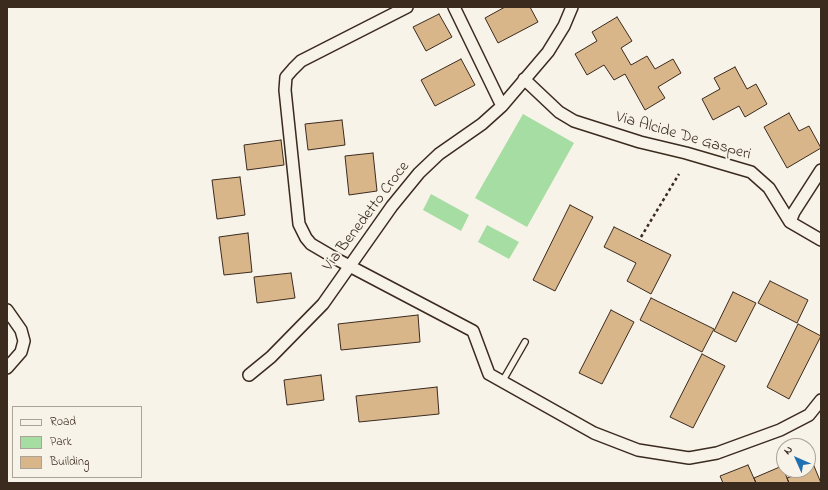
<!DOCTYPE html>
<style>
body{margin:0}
#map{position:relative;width:828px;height:490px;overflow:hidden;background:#f7f3e8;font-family:"Indie Flower",sans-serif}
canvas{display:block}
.frame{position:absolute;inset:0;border:8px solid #3b2a1e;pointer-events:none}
.legend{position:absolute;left:12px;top:406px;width:130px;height:72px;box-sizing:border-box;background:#f7f3e8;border:1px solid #aca397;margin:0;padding:5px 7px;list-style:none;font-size:12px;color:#3b2a1e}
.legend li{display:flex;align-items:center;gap:8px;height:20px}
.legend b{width:20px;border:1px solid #aca397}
.north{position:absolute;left:776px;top:438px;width:40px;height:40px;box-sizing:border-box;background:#f7f3e8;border:1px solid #aca397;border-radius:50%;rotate:315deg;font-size:11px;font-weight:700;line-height:16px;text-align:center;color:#3b2a1e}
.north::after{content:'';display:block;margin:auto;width:14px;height:18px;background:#1f6fb2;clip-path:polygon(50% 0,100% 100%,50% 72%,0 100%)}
</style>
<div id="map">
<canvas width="828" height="490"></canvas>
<div class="frame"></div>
<ul class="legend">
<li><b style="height:5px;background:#f7f3e8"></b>Road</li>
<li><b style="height:11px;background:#a5dda2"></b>Park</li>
<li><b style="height:11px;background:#d8b68a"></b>Building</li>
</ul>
<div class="north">N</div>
</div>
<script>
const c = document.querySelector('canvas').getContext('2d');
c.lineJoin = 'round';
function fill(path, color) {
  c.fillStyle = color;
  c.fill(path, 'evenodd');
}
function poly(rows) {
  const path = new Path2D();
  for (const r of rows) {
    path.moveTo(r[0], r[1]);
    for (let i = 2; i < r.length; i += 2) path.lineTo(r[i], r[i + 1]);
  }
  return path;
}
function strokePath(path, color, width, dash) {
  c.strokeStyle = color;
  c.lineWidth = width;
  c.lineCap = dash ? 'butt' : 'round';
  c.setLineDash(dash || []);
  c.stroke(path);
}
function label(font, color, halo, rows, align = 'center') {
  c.font = font + ' "Indie Flower",sans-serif';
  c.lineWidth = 4;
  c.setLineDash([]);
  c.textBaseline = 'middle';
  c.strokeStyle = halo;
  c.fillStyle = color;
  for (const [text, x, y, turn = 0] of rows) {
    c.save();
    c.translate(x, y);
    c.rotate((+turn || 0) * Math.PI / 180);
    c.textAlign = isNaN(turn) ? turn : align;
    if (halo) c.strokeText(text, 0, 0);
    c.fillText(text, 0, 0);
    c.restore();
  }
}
fill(poly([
 [523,114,574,143,527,227,475,198],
 [431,194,469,215,461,231,423,210],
 [487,225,519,242,509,259,478,242]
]), '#a5dda2');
const building = poly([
 [505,7,530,7,538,22,498,43,485,18,505,7],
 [439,14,452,37,426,51,413,27,439,14],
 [617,17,632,41,621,48,631,65,647,56,655,69,673,59,681,73,658,87,665,98,645,110,625,74,614,80,604,65,587,75,575,54,597,41,592,32,617,17],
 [461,59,475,85,435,106,421,80,461,59],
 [735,67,747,89,756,84,767,104,745,117,739,106,713,120,702,99,720,89,714,78,735,67],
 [789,113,799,131,809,126,821,148,787,168,764,127,789,113],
 [342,120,345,145,308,150,305,124,342,120],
 [281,140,284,165,247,170,244,145,281,140],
 [373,153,377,191,349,195,345,156,373,153],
 [240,177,245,215,217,219,212,180,240,177],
 [570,205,593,217,555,291,533,280,570,205],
 [614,227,671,255,651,294,627,281,636,263,604,247,614,227],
 [248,233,252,272,224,275,219,237,248,233],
 [291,273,295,298,257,303,254,277,291,273],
 [770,281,808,300,797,323,758,303,770,281],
 [733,292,756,303,736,342,714,331,733,292],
 [651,298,714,329,702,352,640,320,651,298],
 [611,310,634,322,602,384,579,373,611,310],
 [418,315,420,342,341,350,338,324,418,315],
 [798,324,821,336,789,399,767,387,798,324],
 [702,354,725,366,693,428,670,417,702,354],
 [321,375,324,400,287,405,284,380,321,375],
 [437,387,439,414,359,422,356,396,437,387],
 [748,465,756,483,723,483,720,476,748,465],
 [782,466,789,483,756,483,754,478,782,466],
 [814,466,821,483,789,483,787,478,808,470,808,469,814,466]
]);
fill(building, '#d8b68a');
strokePath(building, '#3b2a1e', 1);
const service = poly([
 [502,382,525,342]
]);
const minor = poly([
 [407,7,301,61,293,69,286,77,285,90,299,224,306,238,311,244,340,261,473,331,489,374,594,433,638,450,689,458,717,453,780,430,809,415,821,400],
 [454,7,502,106],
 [524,79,559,112,574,121,640,142,686,153,751,172,769,188,790,222,821,240],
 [790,222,794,212,821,170],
 [7,310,21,330,24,341,21,352,7,368],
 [249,375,271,357,323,304,392,206,419,173,439,154,482,124,502,106,548,52,564,26,572,7]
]);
strokePath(service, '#3b2a1e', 8);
strokePath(minor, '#3b2a1e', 14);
strokePath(poly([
 [641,237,679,174]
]), '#3b2a1e', 2.5, [3, 3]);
strokePath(service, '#f7f3e8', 5.5);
strokePath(minor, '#f7f3e8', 11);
label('16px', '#3b2a1e', '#f7f3e8', [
 ["Via Alcide De Gasperi",683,137,16],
 ["Via Benedetto Croce",367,217,-53]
]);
</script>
